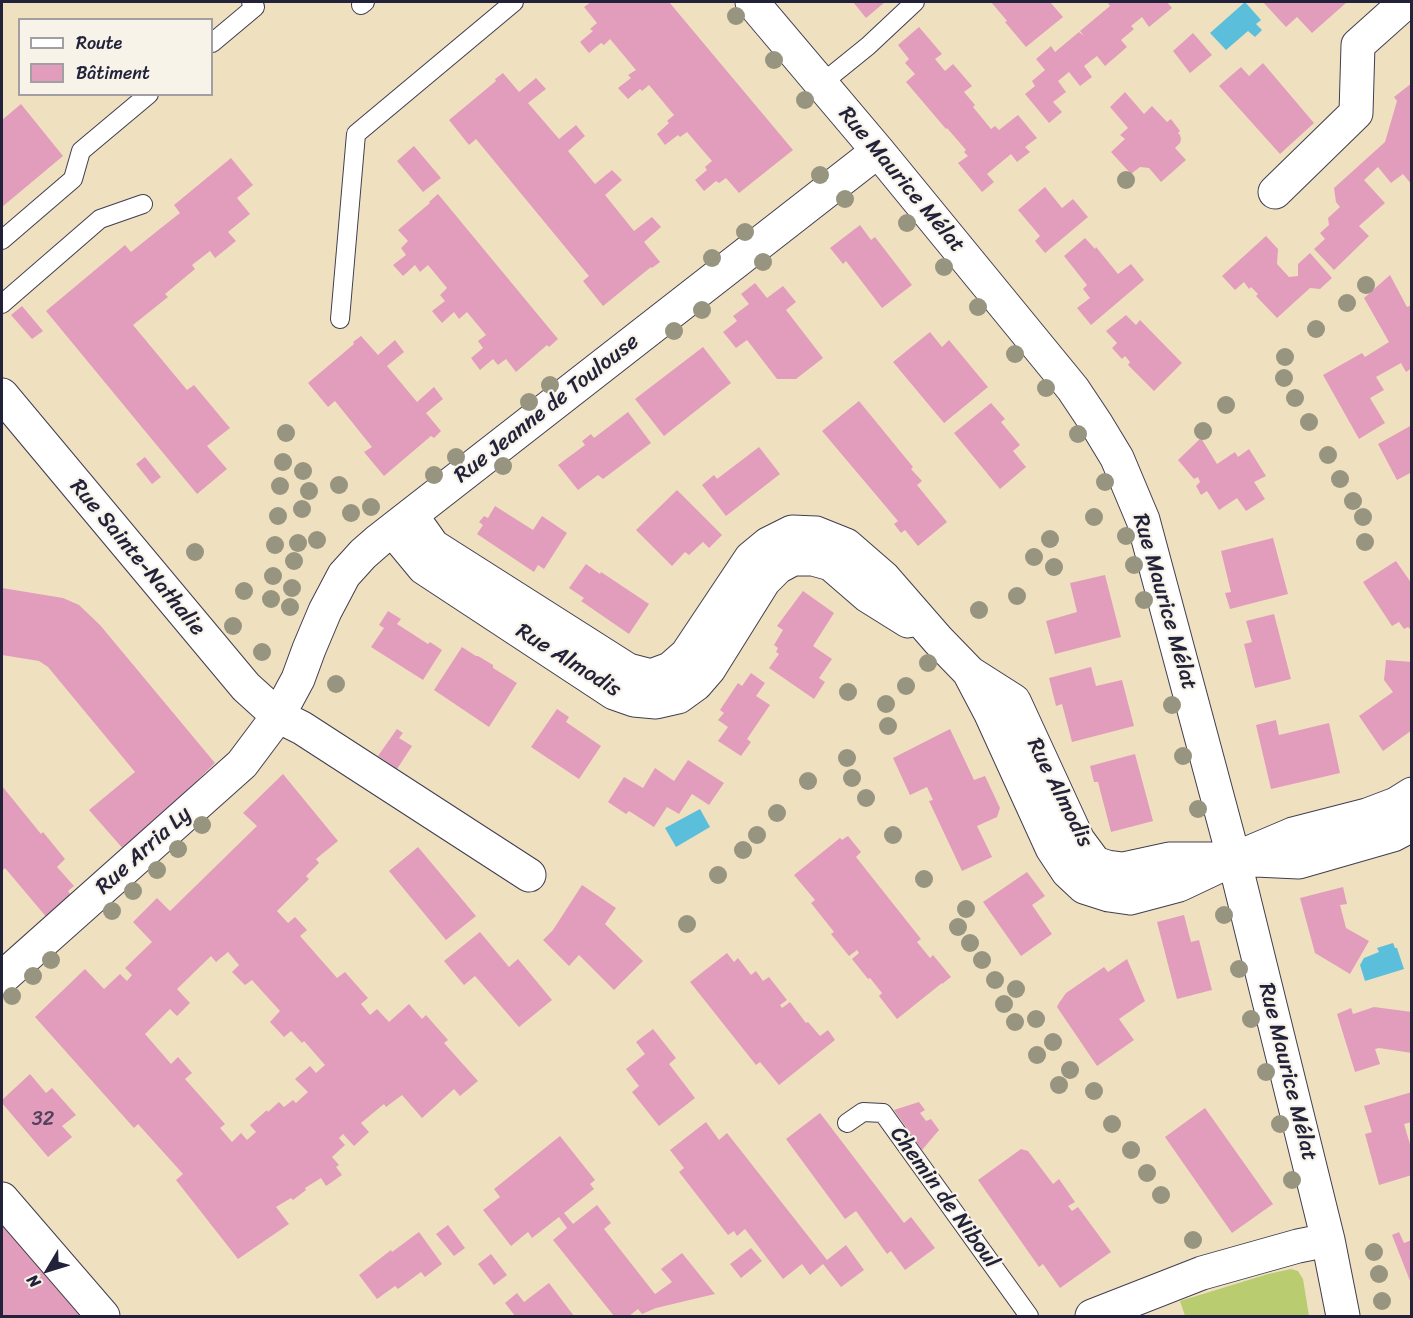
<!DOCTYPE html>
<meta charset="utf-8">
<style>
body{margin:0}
#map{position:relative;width:1413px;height:1318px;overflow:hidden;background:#efe0c0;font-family:Sriracha,sans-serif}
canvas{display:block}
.frame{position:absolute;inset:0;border:3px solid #22223b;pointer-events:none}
.legend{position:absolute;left:18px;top:18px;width:195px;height:78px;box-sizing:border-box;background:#f7f3e8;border:2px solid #a29fa3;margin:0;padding:8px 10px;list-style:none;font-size:18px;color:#22223b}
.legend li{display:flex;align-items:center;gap:12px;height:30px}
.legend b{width:30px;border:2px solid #a29fa3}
.north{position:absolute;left:18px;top:1240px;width:60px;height:60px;-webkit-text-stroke:4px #f7f3e8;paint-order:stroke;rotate:232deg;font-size:16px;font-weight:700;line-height:24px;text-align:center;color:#22223b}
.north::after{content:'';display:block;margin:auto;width:21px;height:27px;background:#22223b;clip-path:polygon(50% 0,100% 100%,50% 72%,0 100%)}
</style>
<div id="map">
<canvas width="1413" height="1318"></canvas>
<div class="frame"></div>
<ul class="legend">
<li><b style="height:8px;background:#fff"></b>Route</li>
<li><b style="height:16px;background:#e29dbc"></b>Bâtiment</li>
</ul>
<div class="north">N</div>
</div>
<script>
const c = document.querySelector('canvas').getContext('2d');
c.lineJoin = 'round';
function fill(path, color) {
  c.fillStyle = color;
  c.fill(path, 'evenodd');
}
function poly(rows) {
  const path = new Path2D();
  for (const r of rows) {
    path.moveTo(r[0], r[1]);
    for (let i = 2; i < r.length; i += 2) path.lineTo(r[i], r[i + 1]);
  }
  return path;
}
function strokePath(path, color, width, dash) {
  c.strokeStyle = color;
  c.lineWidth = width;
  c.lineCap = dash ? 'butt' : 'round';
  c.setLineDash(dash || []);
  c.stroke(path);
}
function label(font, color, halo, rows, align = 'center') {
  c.font = font + ' Sriracha,sans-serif';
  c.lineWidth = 4.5;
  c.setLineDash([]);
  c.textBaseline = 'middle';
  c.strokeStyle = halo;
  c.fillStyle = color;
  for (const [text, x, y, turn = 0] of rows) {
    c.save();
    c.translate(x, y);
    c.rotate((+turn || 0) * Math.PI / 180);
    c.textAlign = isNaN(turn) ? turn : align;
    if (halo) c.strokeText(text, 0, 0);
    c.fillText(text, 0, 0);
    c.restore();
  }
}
fill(poly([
 [1291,1269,1298,1271,1303,1279,1309,1316,1185,1316,1180,1301,1268,1274]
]), '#b9cd70');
fill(poly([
 [1245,2,1261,20,1256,24,1262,30,1255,37,1248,31,1226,50,1210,33],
 [700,809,710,827,676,847,665,828],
 [1393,943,1395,948,1397,948,1404,969,1365,981,1360,965,1364,958,1379,952,1377,948]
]), '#5bbeda');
fill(poly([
 [591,2,669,2,793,150,739,193,726,178,719,183,716,181,704,191,695,180,707,170,705,167,712,161,687,132,680,137,678,135,665,145,657,134,669,123,667,121,674,115,649,85,642,91,640,89,628,99,618,88,631,78,628,75,636,70,610,39,604,45,601,43,589,53,580,42,593,31,590,29,597,23,584,7],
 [853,2,885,2,866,18],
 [991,2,1050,2,1063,17,1026,47,1005,22,1007,21],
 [1109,2,1167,2,1172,8,1149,27,1142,17,1131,26,1134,29,1121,40,1127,47,1105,66,1097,56,1084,66,1092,77,1080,86,1069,72,1058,81,1066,92,1053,102,1062,112,1049,123,1025,94,1035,86,1032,81,1045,70,1036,59,1051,46,1055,52,1079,32,1084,36,1080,31,1110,6,1108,3],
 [1263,2,1347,2,1312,33,1297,17,1286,27],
 [919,27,942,54,935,59,945,71,953,64,972,86,964,92,975,105,973,107,991,129,995,126,999,130,1018,115,1037,138,1025,147,1030,152,1017,162,1011,154,987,174,994,182,982,192,958,163,968,156,964,152,966,150,947,128,946,129,906,82,915,74,905,63,909,59,898,45],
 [1193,33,1212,55,1190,73,1173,51],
 [1263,63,1314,123,1280,154,1219,86,1241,67,1249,76],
 [503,73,519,92,536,78,546,89,528,103,559,139,576,125,585,136,568,151,595,184,612,170,622,180,605,195,634,231,652,217,661,227,644,242,660,262,652,268,651,267,603,306,583,281,589,276,476,139,469,145,449,120,496,81,495,79],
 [1412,83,1412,185,1403,174,1391,183,1378,167,1364,180,1385,203,1359,226,1369,236,1334,270,1314,249,1325,239,1320,233,1329,225,1328,218,1340,207,1336,202,1334,188,1385,142,1397,101,1394,97],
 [1125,92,1144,114,1152,106,1167,122,1171,119,1180,131,1178,133,1180,135,1181,139,1180,143,1175,148,1186,160,1161,182,1149,168,1140,167,1131,174,1111,152,1125,139,1120,135,1128,128,1110,107],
 [21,104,63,156,2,207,2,120],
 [414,146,441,178,423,192,397,161],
 [231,158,253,185,237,198,250,214,228,232,236,241,215,258,210,251,192,265,195,269,165,294,168,297,133,325,187,390,194,385,230,428,207,446,227,469,197,494,46,311,125,245,131,252,161,228,180,213,174,205],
 [1045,187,1062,208,1073,199,1088,217,1045,253,1035,241,1040,236,1018,210],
 [438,194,558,339,549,347,547,345,516,372,506,359,498,365,493,359,480,370,471,358,483,348,478,341,486,335,467,312,459,319,454,312,442,323,432,311,445,301,440,295,447,288,428,265,420,272,415,265,403,276,393,265,406,255,401,248,408,241,398,230,430,203,429,202],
 [860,225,871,240,875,237,912,285,882,308,846,261,843,264,830,248],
 [1266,236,1278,249,1277,264,1289,277,1298,276,1298,264,1310,253,1332,278,1320,289,1310,288,1277,318,1256,296,1258,294,1251,287,1249,289,1244,282,1235,290,1222,276],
 [1085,238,1095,249,1096,247,1118,274,1131,264,1144,280,1091,325,1077,308,1090,298,1083,289,1087,285,1064,256],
 [1390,275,1407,307,1412,305,1412,368,1406,372,1401,363,1376,377,1384,390,1370,398,1385,423,1359,439,1323,375,1362,353,1365,357,1389,342,1364,298],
 [755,283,767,298,783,286,796,302,786,310,823,358,796,379,777,379,747,340,736,348,723,332,737,321,733,316,749,304,741,294],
 [22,306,43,331,32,339,11,315],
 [1126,315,1136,325,1140,320,1182,363,1154,391,1128,365,1130,362,1125,356,1122,359,1112,348,1117,343,1106,331],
 [930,332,942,347,949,340,988,387,944,423,893,362],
 [361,336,378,355,395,340,404,352,387,366,417,402,434,387,443,399,426,413,441,431,434,438,431,436,384,476,364,452,372,447,335,401,328,407,308,383,354,344,353,342],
 [703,347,731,383,664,436,635,399],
 [859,401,913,467,911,469,922,481,917,485,947,522,918,546,905,530,901,533,894,524,898,521,822,431],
 [991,403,1005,419,1001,422,1020,445,1013,451,1026,467,1000,489,954,433],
 [628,412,651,443,603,479,598,475,578,490,558,465,585,445,582,441,591,434,594,438],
 [1412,425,1412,472,1397,480,1378,444],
 [1201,438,1217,464,1235,452,1238,457,1249,449,1266,476,1254,482,1265,499,1246,511,1237,498,1219,510,1207,491,1201,495,1196,486,1200,482,1198,477,1194,479,1178,460],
 [759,447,780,474,726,516,702,485,714,475,717,479],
 [145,457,161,477,152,484,136,464],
 [677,490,722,535,709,548,703,542,689,555,685,552,672,566,636,530],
 [495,506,533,530,542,516,567,533,544,569,538,565,534,572,477,534,483,525,479,522,484,516,488,518],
 [1273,538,1288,594,1230,609,1225,593,1231,592,1221,551],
 [1396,561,1412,584,1412,631,1408,627,1404,629,1399,622,1392,626,1363,582],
 [586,564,600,574,601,572,649,604,629,634,581,601,584,598,569,588],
 [1105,575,1121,637,1055,654,1046,621,1077,612,1070,583],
 [2,588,63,598,79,605,100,625,215,763,125,851,89,810,135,772,48,667,39,661,2,655],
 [803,591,834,613,813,646,832,659,819,678,825,682,814,699,769,668,779,654,776,652,778,648,774,645,783,630,777,626],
 [388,611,401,619,397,624,428,644,430,642,442,650,423,680,371,647,384,628,379,625],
 [1274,614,1291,679,1255,688,1244,644,1252,642,1246,621],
 [462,647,476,656,478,656,493,665,493,668,517,683,489,727,434,690],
 [1386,660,1412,662,1412,730,1383,751,1359,716,1393,692,1384,680],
 [1091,667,1096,686,1122,680,1134,726,1072,742,1062,704,1056,706,1049,678],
 [751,673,765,683,756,696,770,705,747,739,751,742,741,756,718,741,728,727,718,720,724,713,720,710,738,683,742,686],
 [557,709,569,717,566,722,601,746,579,779,531,747],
 [1276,720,1279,735,1329,723,1340,773,1271,789,1256,725],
 [397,729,403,733,399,738,412,746,397,769,378,756],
 [950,729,974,780,985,776,1000,808,997,817,977,826,992,857,962,871,929,801,933,800,927,787,910,795,893,758],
 [1135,754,1153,821,1111,832,1098,782,1094,782,1090,766],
 [688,760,724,783,709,805,692,794,679,814,667,807,654,827,629,811,626,814,608,802,624,777,643,788,655,768,674,781],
 [283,774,338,841,316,859,319,863,306,876,309,879,277,911,288,923,295,917,307,930,300,936,337,978,345,972,368,998,361,1004,370,1015,377,1009,389,1022,409,1004,422,1019,426,1015,448,1040,444,1043,478,1081,460,1096,454,1089,422,1118,402,1095,386,1107,384,1104,361,1123,369,1132,354,1146,343,1134,339,1138,345,1145,332,1157,339,1165,336,1167,342,1175,326,1186,321,1178,305,1188,306,1190,293,1200,291,1198,276,1207,289,1224,238,1259,176,1180,183,1174,138,1124,134,1128,35,1017,85,969,104,989,120,974,127,981,132,975,125,968,152,942,133,922,157,898,170,911,257,826,243,813],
 [228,952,239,965,232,972,245,985,252,980,280,1011,270,1022,284,1037,291,1031,302,1043,304,1041,325,1065,316,1073,310,1066,295,1079,308,1092,296,1103,293,1100,284,1107,279,1102,268,1112,267,1110,250,1125,256,1132,247,1140,241,1133,232,1142,220,1128,225,1124,185,1079,192,1073,178,1057,171,1064,145,1034,170,1009,177,1016,190,1003,177,989,211,956,216,962],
 [2,786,41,834,43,832,65,859,57,867,74,886,68,891,73,898,48,919,5,868,2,871],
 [848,836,861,852,856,857,921,939,917,942,930,958,933,955,951,977,942,984,942,983,897,1019,879,996,882,993,870,978,868,979,852,959,859,953,857,950,849,956,831,934,834,932,811,903,815,900,794,875,840,838,842,840],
 [418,847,476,916,446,940,389,871],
 [1027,872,1045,896,1032,905,1052,934,1021,956,983,902],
 [582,885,616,908,605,924,643,961,614,990,579,955,569,966,543,940,553,930],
 [1343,887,1347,904,1340,905,1346,928,1369,941,1350,974,1315,953,1300,898],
 [1184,915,1191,942,1199,940,1212,990,1177,999,1157,922],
 [480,932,509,967,518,959,552,1000,519,1027,475,976,464,985,444,961],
 [727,953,734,962,738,958,751,975,756,971,763,981,769,977,787,1000,780,1005,782,1008,790,1002,806,1023,808,1022,820,1036,828,1030,835,1040,779,1085,760,1062,756,1065,690,982],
 [1127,959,1145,1001,1119,1019,1134,1040,1097,1066,1057,1007,1059,1003,1066,993,1104,967,1108,972],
 [1374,1007,1412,1012,1412,1053,1379,1048,1375,1049,1380,1064,1355,1072,1337,1014,1351,1008,1353,1014],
 [653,1029,676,1058,669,1064,695,1098,659,1126,632,1092,639,1086,626,1069,645,1054,636,1042],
 [30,1074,46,1093,52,1088,76,1115,62,1126,72,1137,48,1157,2,1103,2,1100],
 [1412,1092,1412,1122,1404,1124,1412,1151,1412,1175,1379,1185,1365,1134,1372,1132,1364,1106],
 [919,1102,925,1110,920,1113,926,1121,931,1119,939,1130,922,1150,894,1110],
 [1205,1108,1273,1204,1232,1233,1165,1137],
 [820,1113,904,1223,911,1217,935,1248,905,1270,891,1251,887,1254,856,1211,845,1219,786,1139],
 [706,1122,719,1140,727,1133,827,1260,846,1245,864,1270,841,1287,823,1264,810,1275,802,1264,783,1279,745,1229,737,1236,734,1231,728,1235,679,1172,684,1168,670,1150],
 [560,1136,595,1180,590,1184,594,1189,564,1213,573,1224,597,1205,611,1223,604,1229,655,1294,672,1282,661,1269,682,1253,715,1294,656,1308,642,1314,638,1309,629,1316,614,1316,553,1240,567,1228,559,1217,532,1238,528,1232,511,1246,483,1210,500,1197,494,1189],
 [1021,1149,1028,1151,1053,1184,1059,1179,1075,1202,1068,1206,1072,1211,1078,1207,1111,1252,1060,1288,1043,1264,1039,1267,978,1180],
 [2,1224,80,1316,2,1316],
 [448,1225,465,1248,454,1256,436,1234],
 [419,1232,442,1264,425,1277,421,1272,398,1289,395,1286,377,1299,359,1275,391,1250,392,1252],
 [1399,1232,1404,1243,1412,1240,1412,1286,1392,1235],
 [751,1248,762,1261,741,1278,730,1264],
 [491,1254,507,1275,494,1285,478,1264],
 [549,1283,574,1316,515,1316,505,1303,517,1293,524,1302]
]), '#e29dbc');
const service = poly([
 [361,5,365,2],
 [212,43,255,7,251,2],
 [821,84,868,46,915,2],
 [2,240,73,179,81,151,149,94],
 [2,304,100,219,143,204],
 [340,319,356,134,514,2],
 [847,1123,863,1112,883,1113,1029,1316]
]);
const minor = poly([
 [752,2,878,151,1073,389,1097,425,1117,458,1143,520,1234,859,1328,1240,1343,1316],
 [1275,192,1356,113,1358,45,1406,2],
 [2,395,246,687,278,716,302,728,529,875],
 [411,515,433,546,628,670,651,676,670,669,687,654,751,558,768,544,792,532,816,533,846,545,884,578,938,640,970,673,1014,701,1078,840,1095,863,1107,867,1123,869,1169,859,1234,859,1299,862,1393,835,1412,825],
 [395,533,424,568,614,693,634,700,656,702,678,697,696,684,709,669,764,581,778,567,793,559,813,559,831,564,868,596,908,621],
 [970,674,990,712,1052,848,1068,872,1084,887,1109,895,1130,898,1179,885,1234,859,1293,834,1367,815,1396,804,1412,794],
 [2,978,242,764,278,716,298,679,309,649,325,611,344,575,363,554,379,540,878,151],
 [2,1199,103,1316],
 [1092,1316,1202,1273,1298,1246,1328,1240]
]);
strokePath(service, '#413e4f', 20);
strokePath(minor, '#413e4f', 35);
strokePath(service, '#fff', 18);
strokePath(minor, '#fff', 33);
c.fillStyle = '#979480';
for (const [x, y] of [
 [736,16],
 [774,60],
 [805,100],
 [820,175],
 [1126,180],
 [845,199],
 [907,223],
 [745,232],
 [712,258],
 [763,262],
 [944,267],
 [1366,285],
 [1347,303],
 [978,307],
 [702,310],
 [1316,329],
 [674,331],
 [1015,354],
 [1285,357],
 [1284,378],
 [550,385],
 [1046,388],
 [1295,398],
 [529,402],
 [1226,405],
 [1309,422],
 [1203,431],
 [286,433],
 [1078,434],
 [1328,455],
 [456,457],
 [283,462],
 [503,466],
 [303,471],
 [434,475],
 [1340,479],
 [1105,482],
 [339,485],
 [280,486],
 [309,491],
 [1353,501],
 [371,507],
 [302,509],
 [351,513],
 [278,516],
 [1094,517],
 [1363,517],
 [1126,536],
 [1050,539],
 [317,540],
 [1365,542],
 [298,543],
 [275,545],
 [195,552],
 [1034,557],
 [294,561],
 [1134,565],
 [1054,567],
 [273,576],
 [292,588],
 [244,591],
 [1017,596],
 [271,599],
 [1144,600],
 [290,607],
 [979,610],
 [233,626],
 [262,652],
 [928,663],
 [336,684],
 [906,686],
 [848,692],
 [886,704],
 [1172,705],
 [888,726],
 [1183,756],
 [847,758],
 [852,778],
 [808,781],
 [866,798],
 [1198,809],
 [777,813],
 [202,825],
 [757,835],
 [893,835],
 [178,849],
 [743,850],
 [157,870],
 [718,875],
 [924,879],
 [133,891],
 [966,909],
 [112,911],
 [1224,915],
 [687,924],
 [958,927],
 [970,943],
 [51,960],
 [982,960],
 [1239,969],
 [33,976],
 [995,980],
 [1016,989],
 [12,996],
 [1004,1004],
 [1036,1019],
 [1251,1019],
 [1015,1022],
 [1053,1042],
 [1037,1055],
 [1070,1070],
 [1266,1072],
 [1059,1085],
 [1094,1091],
 [1112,1124],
 [1280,1124],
 [1131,1150],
 [1147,1173],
 [1292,1180],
 [1161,1195],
 [1193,1240],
 [1374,1252],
 [1379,1274],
 [1382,1301]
]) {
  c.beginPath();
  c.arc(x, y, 9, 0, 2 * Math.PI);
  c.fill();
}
label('20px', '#52415b', null, [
 ["32",43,1120]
]);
label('22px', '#22223b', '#f7f3e8', [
 ["Rue Maurice Mélat",901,180,50],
 ["Rue Jeanne de Toulouse",547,409,-38],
 ["Rue Sainte-Nathalie",137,558,50],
 ["Rue Maurice Mélat",1164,602,74],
 ["Rue Almodis",568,661,32],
 ["Rue Almodis",1059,793,63],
 ["Rue Arria Ly",144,851,-42],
 ["Rue Maurice Mélat",1287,1072,76],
 ["Chemin de Niboul",944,1198,54]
]);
</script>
